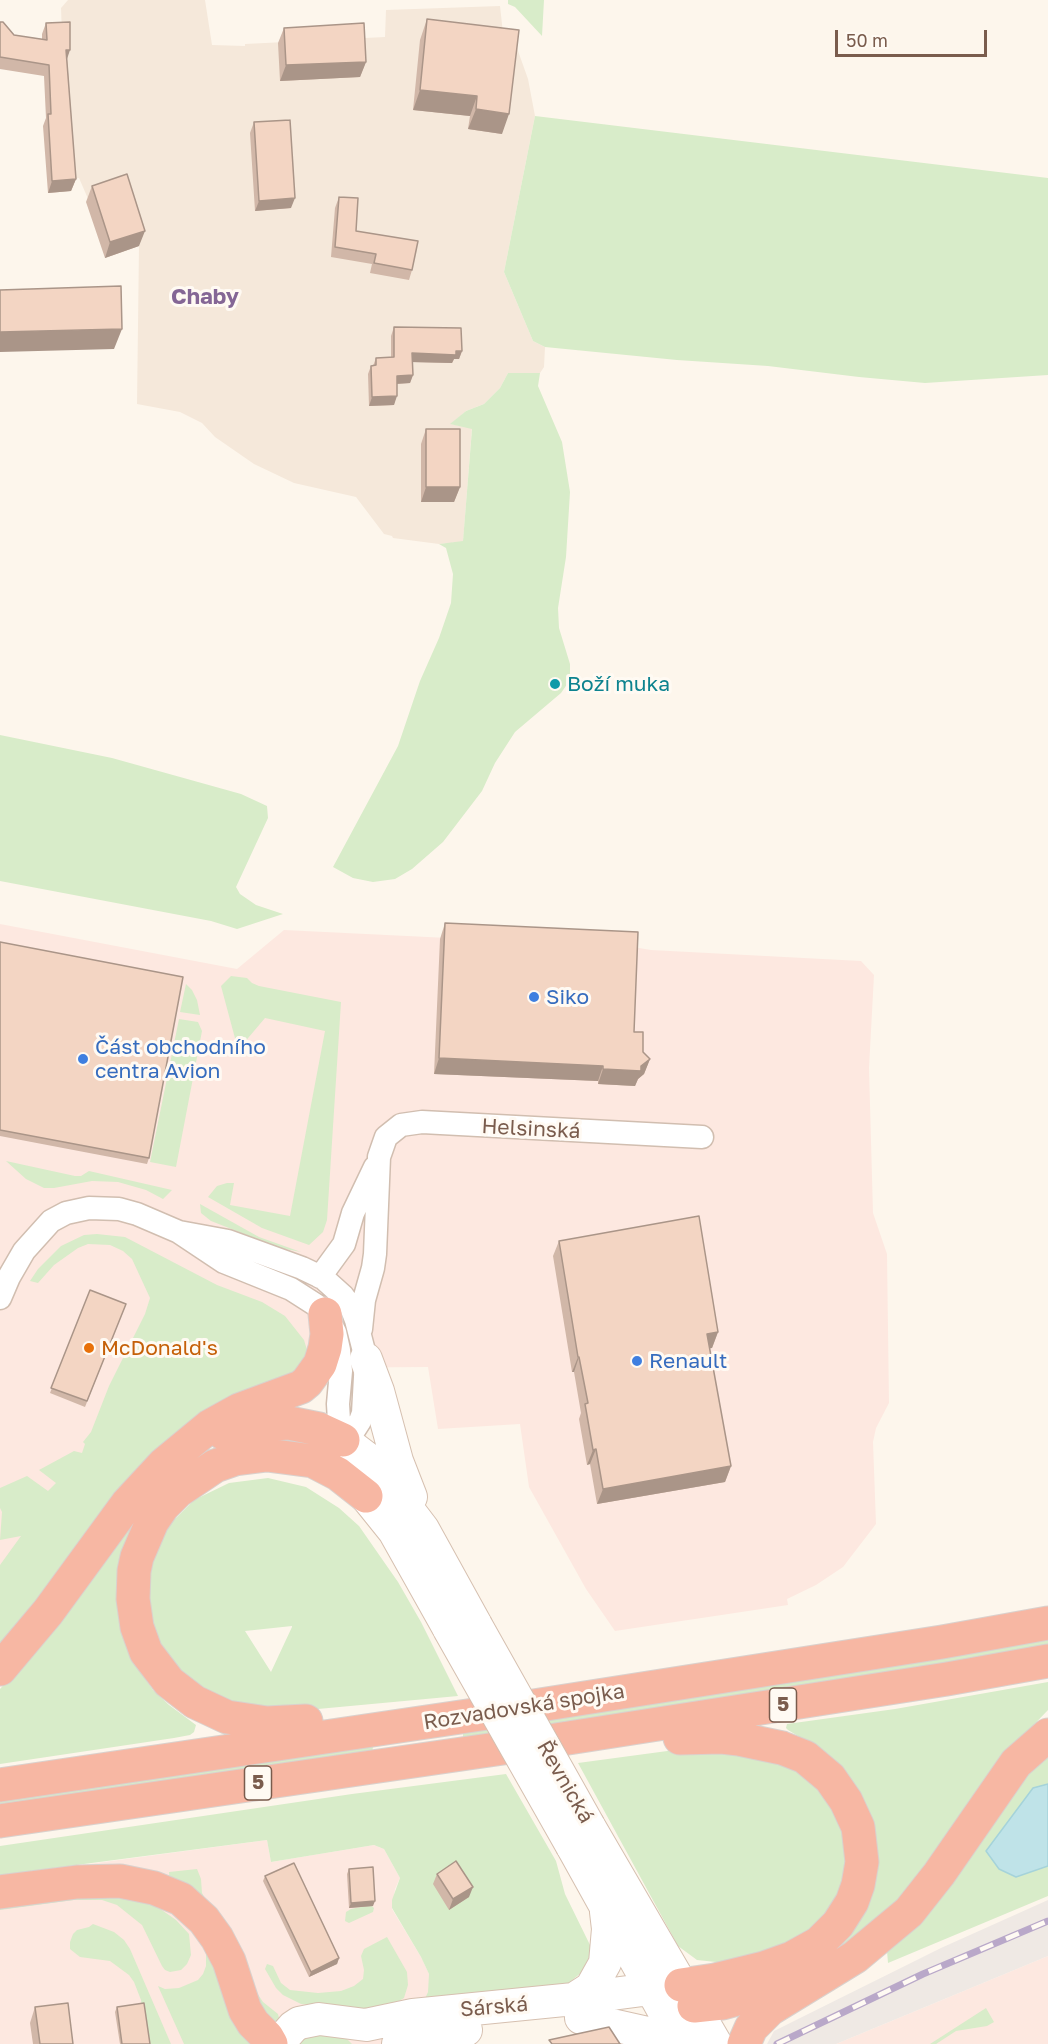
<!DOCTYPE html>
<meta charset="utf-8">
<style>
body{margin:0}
#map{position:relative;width:1048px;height:2044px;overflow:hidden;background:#fdf6ec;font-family:"Golos Text",sans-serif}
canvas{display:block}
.scale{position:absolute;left:835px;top:30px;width:152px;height:27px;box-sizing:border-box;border:3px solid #7a5c4d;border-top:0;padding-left:8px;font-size:18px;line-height:21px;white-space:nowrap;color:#7a5c4d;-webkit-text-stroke:4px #fffaf3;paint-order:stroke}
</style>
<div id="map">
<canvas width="1048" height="2044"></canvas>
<div class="scale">50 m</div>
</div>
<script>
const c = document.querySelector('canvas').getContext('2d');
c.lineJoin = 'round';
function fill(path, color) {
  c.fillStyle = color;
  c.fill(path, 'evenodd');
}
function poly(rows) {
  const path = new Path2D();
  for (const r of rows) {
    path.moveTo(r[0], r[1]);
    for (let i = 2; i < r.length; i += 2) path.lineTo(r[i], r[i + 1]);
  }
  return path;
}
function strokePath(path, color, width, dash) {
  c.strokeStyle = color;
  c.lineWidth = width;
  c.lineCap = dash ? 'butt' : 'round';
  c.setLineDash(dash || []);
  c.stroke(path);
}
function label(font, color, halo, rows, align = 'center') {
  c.font = font + ' "Golos Text",sans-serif';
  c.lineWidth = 6;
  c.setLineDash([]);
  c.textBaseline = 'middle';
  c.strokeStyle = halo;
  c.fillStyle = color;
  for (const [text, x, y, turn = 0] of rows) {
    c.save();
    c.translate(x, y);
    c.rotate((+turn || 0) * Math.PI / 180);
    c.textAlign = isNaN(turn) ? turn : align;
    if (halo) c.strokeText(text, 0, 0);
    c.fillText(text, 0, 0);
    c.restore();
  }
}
fill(poly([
 [68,0,205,0,212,45,245,46,245,44,385,37,386,10,500,6,503,33,512,34,528,79,535,116,504,272,533,341,545,347,544,367,540,373,508,373,500,388,484,404,466,411,451,424,472,428,463,542,439,544,393,538,392,536,384,534,356,497,294,483,254,464,215,437,202,423,180,412,137,404,139,246,89,201,79,178,70,179,62,34,61,8]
]), '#f5e8da');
fill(poly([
 [0,924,237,969,284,930,633,947,651,950,861,961,874,975,869,1068,873,1213,887,1254,889,1403,876,1428,873,1442,876,1524,843,1567,816,1585,787,1599,788,1605,615,1631,586,1589,529,1487,520,1424,438,1429,428,1367,293,1368,0,1572],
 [267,1840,271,1862,374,1845,384,1849,400,1878,395,1889,392,1909,421,1957,463,2044,0,2044,0,1876],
 [1048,1956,1048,2044,836,2044]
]), '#fde8e0');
fill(poly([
 [1048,1900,1048,1956,836,2044,767,2044,774,2031,941,1948]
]), '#efe9e4');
fill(poly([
 [508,0,544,0,542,36,515,7,508,4],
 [535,116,1048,178,1048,375,925,383,859,377,768,366,677,360,545,347,533,341,504,272],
 [508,373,540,373,538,386,562,442,570,492,566,557,558,608,559,628,570,664,570,680,561,693,515,732,495,763,482,791,443,842,412,869,395,879,373,882,353,878,333,867,398,746,420,681,439,638,451,603,453,574,446,548,439,544,463,541,472,429,450,424,466,411,484,404,500,388],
 [0,735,112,758,241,794,267,806,268,818,236,887,240,894,256,905,283,914,237,929,211,921,0,881],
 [231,976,247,978,252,983,259,986,341,1002,327,1220,323,1232,309,1245,262,1228,208,1197,217,1186,227,1183,234,1183,230,1205,290,1216,325,1031,265,1018,243,1044,236,1042,221,986],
 [186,984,192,990,197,1000,200,1015,180,1012],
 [179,1019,198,1022,202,1031,176,1167,150,1162],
 [6,1161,75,1176,81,1176,89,1171,172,1190,163,1199,146,1190,118,1182,92,1181,54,1188,44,1188,26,1179],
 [200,1204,259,1237,301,1252,280,1248,211,1221,201,1213],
 [97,1234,125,1237,217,1285,262,1302,285,1316,304,1340,307,1350,305,1360,299,1372,253,1389,0,1651,0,1565,21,1536,0,1540,2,1512,0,1508,0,1488,27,1476,48,1491,56,1483,39,1470,74,1451,82,1453,85,1444,83,1442,91,1432,109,1386,145,1314,150,1298,132,1259,123,1251,110,1245,88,1244,78,1248,54,1265,38,1283,30,1281,38,1269,61,1246,84,1235],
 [171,1478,129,1651,138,1669,153,1690,169,1705,196,1725,194,1732,190,1735,174,1738,0,1764,0,1689,34,1652,104,1551],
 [268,1478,306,1487,339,1508,359,1526,398,1582,421,1622,458,1696,264,1714,230,1703,197,1688,171,1663,154,1632,147,1598,151,1562,167,1527,194,1500,229,1483],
 [292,1626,292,1627,271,1672,245,1631],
 [1048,1638,1048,1648,463,1741,463,1731],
 [1048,1682,1048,1710,1023,1736,917,1884,849,1946,757,1982,872,1886,813,1745,788,1730,786,1728,787,1724,895,1709],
 [712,1745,783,1763,803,1776,820,1791,834,1811,843,1831,847,1851,845,1872,841,1889,832,1907,821,1921,787,1944,718,1968,716,1962,697,1960,678,1946,578,1763],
 [373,1746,372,1755,0,1809,0,1799],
 [1048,1746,1048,1784,1033,1788,1016,1877,1048,1866,1048,1896,888,1963,887,1951],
 [506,1774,556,1861,565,1894,590,1945,590,1955,582,1972,564,1987,424,2001,428,1992,429,1974,421,1957,392,1908,392,1900,400,1878,384,1849,374,1845,271,1862,267,1840,0,1875,0,1846,352,1794],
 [197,1869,201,1879,202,1893,255,1990,263,2002,278,2014,279,2018,278,2023,274,2026,170,1885,169,1872],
 [125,1892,156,1906,176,1920,189,1934,191,1955,187,1964,181,1970,170,1972,165,1970,162,1966,142,1925,117,1905,102,1900,74,1900,0,1910,0,1899],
 [371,1905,374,1908,373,1912,349,1923,345,1921,346,1912,351,1909],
 [93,1924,114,1932,124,1940,130,1949,171,2044,147,2044,141,2000,134,1982,129,1975,110,1961,80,1957,70,1949,70,1942,73,1934,77,1930,89,1927],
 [387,1937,407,1972,408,1985,404,1998,394,2004,359,2010,301,2004,283,1995,276,1988,265,1969,267,1964,273,1966,281,1983,290,1990,318,1993,341,1991,354,1986,363,1979,364,1970,361,1956,364,1949],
 [206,1944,257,2044,184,2044,158,1986,165,1989,179,1988,198,1980,203,1974,206,1966],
 [986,2008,994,2022,987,2026,956,2031,936,2044,930,2044],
 [303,2033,343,2035,352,2044,290,2044]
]), '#d8ecc9');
const water = poly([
 [1048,1784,1048,1866,1016,1877,999,1869,986,1851,1033,1788,1048,1784]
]);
fill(water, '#bfe3e8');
strokePath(water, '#a5d3da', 1.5);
const street = poly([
 [320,1277,344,1244,353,1213,375,1167],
 [0,1298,9,1277,24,1251,51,1221,66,1213,89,1208,119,1209,137,1214,179,1232,224,1262,291,1289,316,1305,325,1314,335,1332,339,1350,341,1371,338,1404,339,1421,343,1440,351,1435,360,1421,363,1413,366,1359,356,1320,351,1307,343,1296,323,1278,302,1268,228,1241,179,1232],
 [361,1329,364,1300,373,1268,375,1254,379,1157,386,1137,401,1125,422,1122,702,1137]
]);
const secondary = poly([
 [366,1359,378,1391,397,1461,411,1497],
 [343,1440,372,1462,423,1529,476,1625],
 [351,1473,357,1485,394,1531,449,1629],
 [589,1826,716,2044],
 [572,1846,682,2044],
 [574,1999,591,1988,605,1963,608,1929,606,1912],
 [581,2018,657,2035,676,2044],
 [278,2044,293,2027,299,2023,319,2019,366,2025,413,2015,574,1999,681,1985],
 [398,2044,436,2033,466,2030]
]);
const highway = poly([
 [223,1433,256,1425,289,1423,319,1429,343,1440],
 [0,1669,48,1612,127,1504,164,1464,210,1426,239,1410,301,1387,307,1382,320,1364,325,1348,327,1334,325,1314],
 [306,1721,267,1723,227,1717,195,1702,169,1682,146,1652,137,1627,133,1599,134,1571,137,1557,152,1522,163,1506,178,1491,215,1466,235,1459,267,1455,313,1461,338,1474,366,1496],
 [680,1738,722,1737,739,1739,782,1748,805,1757,830,1778,846,1801,858,1827,862,1862,858,1885,852,1902,838,1924,819,1943,792,1958,764,1968,715,1980,681,1985],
 [0,1785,508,1710,942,1642,1048,1623],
 [0,1821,517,1746,947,1679,1048,1661],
 [0,1892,77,1882,120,1881,154,1888,181,1899,204,1920,217,1938,229,1961,245,2010,253,2023,267,2037,271,2044],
 [694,2006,722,2003,795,1983],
 [744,2044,751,2028,770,2009,855,1957,909,1912,939,1874,1016,1763,1048,1735]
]);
strokePath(street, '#d1beb0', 25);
strokePath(secondary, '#d6c0b0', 34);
strokePath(highway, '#dad1cd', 35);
strokePath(street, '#fff', 22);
strokePath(secondary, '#fff', 32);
strokePath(highway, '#f7b7a3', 33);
const rail = poly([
 [777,2044,923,1974,1048,1921]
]);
strokePath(rail, '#b9a8c9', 7);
strokePath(rail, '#fffaf3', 4.5, [14]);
const secondaryBridge = poly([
 [476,1625,589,1826],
 [449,1629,572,1846]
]);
strokePath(secondaryBridge, '#d6c0b0', 34, []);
strokePath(secondaryBridge, '#fff', 32);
fill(poly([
 [427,19,502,134,468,129,470,116,413,110,420,40],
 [0,22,14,35,42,39,42,34,46,23,67,59,76,179,71,191,48,193,43,126,46,118,44,76,0,69],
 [284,28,366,62,360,77,280,81,278,43],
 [254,122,291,208,255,211,250,133],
 [92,186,139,246,105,258,86,202],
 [339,197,356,231,412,270,409,280,370,273,372,264,331,257,335,208],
 [394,327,462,351,459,359,454,359,452,363,413,362,413,375,410,383,397,384,394,405,369,406,368,374,371,366,373,366,376,358,391,357,391,336],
 [426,429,460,487,454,502,421,502,421,444],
 [445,923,634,1032,643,1052,650,1059,644,1074,638,1079,635,1086,598,1084,598,1081,434,1074,440,939],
 [0,942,149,1158,147,1164,0,1136],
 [559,1241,718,1332,712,1348,709,1348,731,1466,725,1482,597,1504,590,1464,587,1465,579,1419,581,1413,574,1372,572,1372,553,1256],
 [90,1290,126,1304,85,1407,50,1393],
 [349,1869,373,1906,349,1908,347,1874],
 [437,1874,469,1897,449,1910,433,1884],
 [265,1876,339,1958,337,1964,309,1977,263,1881],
 [35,2007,73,2044,33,2044,30,2023],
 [117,2007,150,2044,120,2044,115,2012]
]), '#d1b7a8');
fill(poly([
 [66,50,70,50,66,62],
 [366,62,360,77,280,81,286,65],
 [420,90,477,96,470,116,413,110],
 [476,109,509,114,502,134,468,129],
 [76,179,71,191,48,193,52,181],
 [295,198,291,208,255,211,259,201],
 [145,231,139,246,105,258,110,242],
 [122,329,114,349,0,352,0,332],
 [462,351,459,359,454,359,452,363,409,362,412,353],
 [413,375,410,383,394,384,397,376],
 [397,396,394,405,369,406,372,397],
 [426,487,460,487,454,502,421,502],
 [439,1058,603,1066,598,1081,434,1074],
 [650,1059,644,1074,638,1079,635,1086,598,1084,603,1069,641,1066],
 [718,1332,712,1348,701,1350,707,1334],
 [578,1357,579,1357,574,1372,572,1372],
 [596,1449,590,1464,587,1465,593,1450],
 [731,1466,725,1482,597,1504,603,1489],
 [473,1887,469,1897,449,1910,453,1899],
 [375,1901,373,1906,349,1908,351,1903],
 [339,1958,337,1964,309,1977,311,1972]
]), '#aa9588');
const building = poly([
 [427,19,519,30,509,114,476,109,477,96,420,90,427,19],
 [0,22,3,22,14,35,47,40,46,23,70,22,70,50,66,50,76,179,52,181,48,114,51,114,49,65,0,57,0,22],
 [364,23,366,62,286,65,284,28,364,23],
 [290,120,295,198,259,201,254,122,290,120],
 [127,174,145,231,110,242,92,186,127,174],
 [339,197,358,198,356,231,418,241,412,270,374,263,376,254,335,247,339,197],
 [121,286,122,329,0,332,0,290,121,286],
 [394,327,461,328,462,351,456,351,456,355,412,353,413,375,397,376,397,396,372,397,371,366,376,365,376,358,394,357,394,327],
 [426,429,460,429,460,487,426,487,426,429],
 [445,923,638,932,634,1032,643,1032,643,1052,650,1059,641,1066,641,1071,603,1069,603,1066,439,1058,445,923],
 [0,942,183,977,149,1158,0,1130,0,942],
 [699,1216,718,1332,707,1334,731,1466,603,1489,596,1449,593,1450,585,1404,588,1403,579,1357,578,1357,559,1241,699,1216],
 [90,1290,126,1304,87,1401,51,1388,90,1290],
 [456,1861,473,1887,453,1899,437,1874,456,1861],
 [294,1863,339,1958,311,1972,265,1876,294,1863],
 [373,1867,375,1901,351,1903,349,1869,373,1867],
 [68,2003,73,2044,40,2044,35,2007,68,2003],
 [144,2003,150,2044,122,2044,117,2007,144,2003],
 [609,2027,620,2044,552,2044,549,2040,609,2027]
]);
fill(building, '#f3d5c3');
strokePath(building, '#aa9588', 1.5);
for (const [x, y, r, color] of [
 [555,684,6,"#0f9aa8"],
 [534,997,6,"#3f7fe0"],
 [83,1059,6,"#3f7fe0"],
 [89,1348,6,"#e8710a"],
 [637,1361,6,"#3f7fe0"]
]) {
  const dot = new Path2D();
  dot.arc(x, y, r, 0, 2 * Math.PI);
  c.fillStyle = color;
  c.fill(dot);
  strokePath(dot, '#fffaf3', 2);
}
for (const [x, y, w] of [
 [783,1705,27],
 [258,1783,27]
]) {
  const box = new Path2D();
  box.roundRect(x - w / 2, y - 17, w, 34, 4.5);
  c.fillStyle = '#fffaf3';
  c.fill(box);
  strokePath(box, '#7a5c4d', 1.5);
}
label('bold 20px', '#7a5c4d', null, [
 ["5",783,1705],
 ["5",258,1783]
]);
label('21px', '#0d838f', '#fffaf3', [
 ["Boží muka",567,684]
], 'left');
label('21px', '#366cbe', '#fffaf3', [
 ["Siko",546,997],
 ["Část obchodního",95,1047],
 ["centra Avion",95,1071],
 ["Renault",649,1361]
], 'left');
label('21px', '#7a5c4d', '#fffaf3', [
 ["Helsinská",531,1129,3],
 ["Rozvadovská spojka",524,1707,-9],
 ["Řevnická",565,1782,60],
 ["Sárská",494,2007,-5]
]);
label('21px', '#c56008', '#fffaf3', [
 ["McDonald's",101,1348]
], 'left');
label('bold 22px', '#846695', '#fffaf3', [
 ["Chaby",205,297]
]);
</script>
